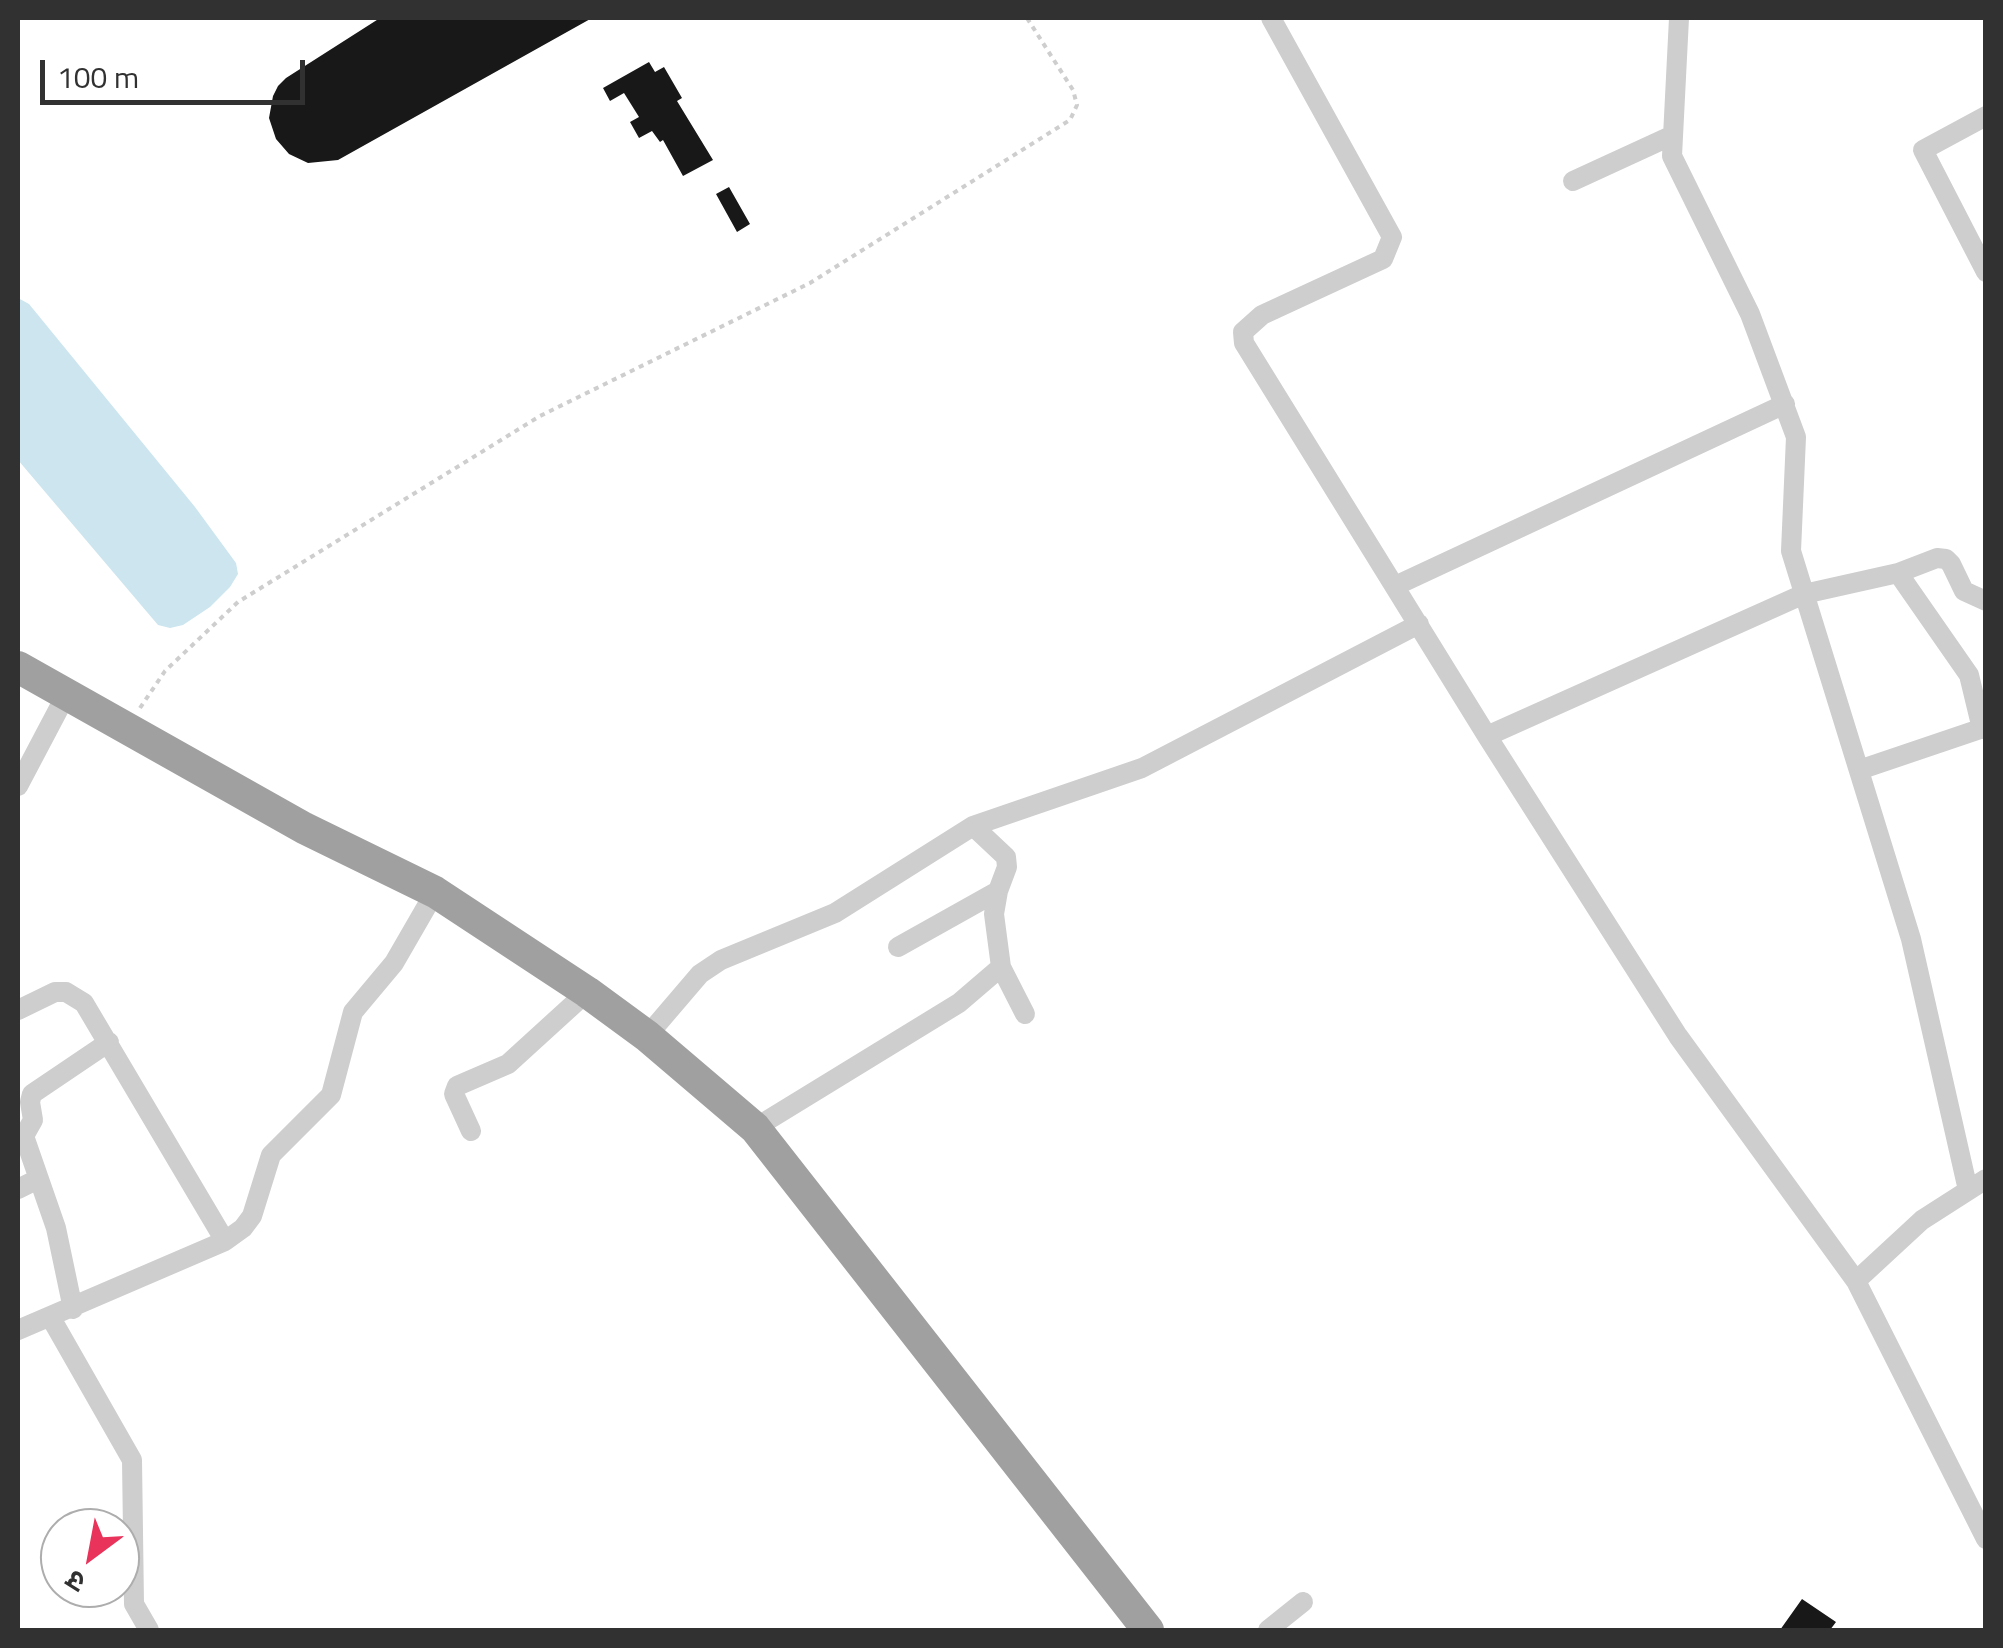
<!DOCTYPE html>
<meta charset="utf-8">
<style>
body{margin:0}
#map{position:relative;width:2003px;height:1648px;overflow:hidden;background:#fff;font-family:"Titillium Web","Noto Sans Devanagari",sans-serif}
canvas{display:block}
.frame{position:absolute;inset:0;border:20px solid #313131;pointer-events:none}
.north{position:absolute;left:40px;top:1508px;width:100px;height:100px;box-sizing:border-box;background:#fff;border:2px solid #adadad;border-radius:50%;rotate:212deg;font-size:28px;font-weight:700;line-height:40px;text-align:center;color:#313131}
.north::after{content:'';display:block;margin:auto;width:35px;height:45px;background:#e9335a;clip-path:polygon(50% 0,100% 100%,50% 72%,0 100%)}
.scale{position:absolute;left:40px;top:60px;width:265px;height:45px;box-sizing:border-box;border:5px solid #313131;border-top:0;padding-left:12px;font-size:30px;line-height:35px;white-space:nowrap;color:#313131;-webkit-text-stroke:8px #fff;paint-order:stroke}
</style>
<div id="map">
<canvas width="2003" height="1648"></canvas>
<div class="frame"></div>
<div class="north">उ</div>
<div class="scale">100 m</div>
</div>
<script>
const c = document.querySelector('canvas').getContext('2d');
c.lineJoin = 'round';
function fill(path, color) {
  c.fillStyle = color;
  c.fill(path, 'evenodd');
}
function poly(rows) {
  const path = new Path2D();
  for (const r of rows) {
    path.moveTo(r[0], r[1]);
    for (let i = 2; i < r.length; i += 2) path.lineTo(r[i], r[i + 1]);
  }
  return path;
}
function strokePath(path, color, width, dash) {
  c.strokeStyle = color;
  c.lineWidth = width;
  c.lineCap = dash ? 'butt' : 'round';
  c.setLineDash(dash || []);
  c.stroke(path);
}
fill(poly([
 [18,298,29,304,195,507,236,563,238,574,230,587,210,607,183,625,170,628,158,625,18,460]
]), '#cce5ee');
fill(poly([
 [380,18,592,18,338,160,308,163,289,154,276,139,269,118,273,96,278,86,286,78],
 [649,62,655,72,664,67,682,98,677,101,713,160,683,176,663,140,660,142,652,131,639,138,630,122,639,117,624,93,610,101,603,88],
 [729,187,750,224,737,232,716,194],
 [1802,1599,1836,1622,1830,1630,1780,1630]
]), '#181818');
strokePath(poly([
 [140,708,165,671,238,602,540,416,810,283,1070,120,1077,105,1073,90,1027,18]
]), '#cecece', 4, [5, 5]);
strokePath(poly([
 [1271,18,1392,237,1383,259,1262,315,1243,332,1244,343,1487,736,1678,1036,1856,1281,1986,1539],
 [1679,18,1672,156,1750,314,1796,437,1791,551,1911,939,1968,1190],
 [1986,116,1923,150,1986,272],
 [1573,181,1673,135],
 [1898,573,1969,675,1982,729],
 [1395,586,1785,404],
 [1487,736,1804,594,1898,573,1937,558,1946,559,1951,564,1964,591,1986,601],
 [1859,770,1986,727],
 [18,786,66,695],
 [973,826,1006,857,1007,867,998,891,994,914,1001,967,1025,1014],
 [898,947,998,891],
 [18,1010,55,992,66,992,84,1003,225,1241],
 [647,1036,700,974,721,960,835,913,973,826,1142,768,1419,624],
 [755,1128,959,1003,1001,967],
 [471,1131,454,1094,457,1086,508,1064,587,992],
 [18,1189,38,1179],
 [1856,1281,1922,1220,1986,1179],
 [73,1309,56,1228,24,1136,33,1120,30,1102,32,1094,109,1042],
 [51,1318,132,1460,134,1604,149,1630],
 [18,1330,225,1241,243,1228,252,1216,271,1155,331,1095,353,1012,394,963,435,892],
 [1268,1630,1303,1602]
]), '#cecece', 20);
strokePath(poly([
 [18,667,304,828,435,892,587,992,647,1036,755,1128,1148,1630]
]), '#a0a0a0', 32);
</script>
